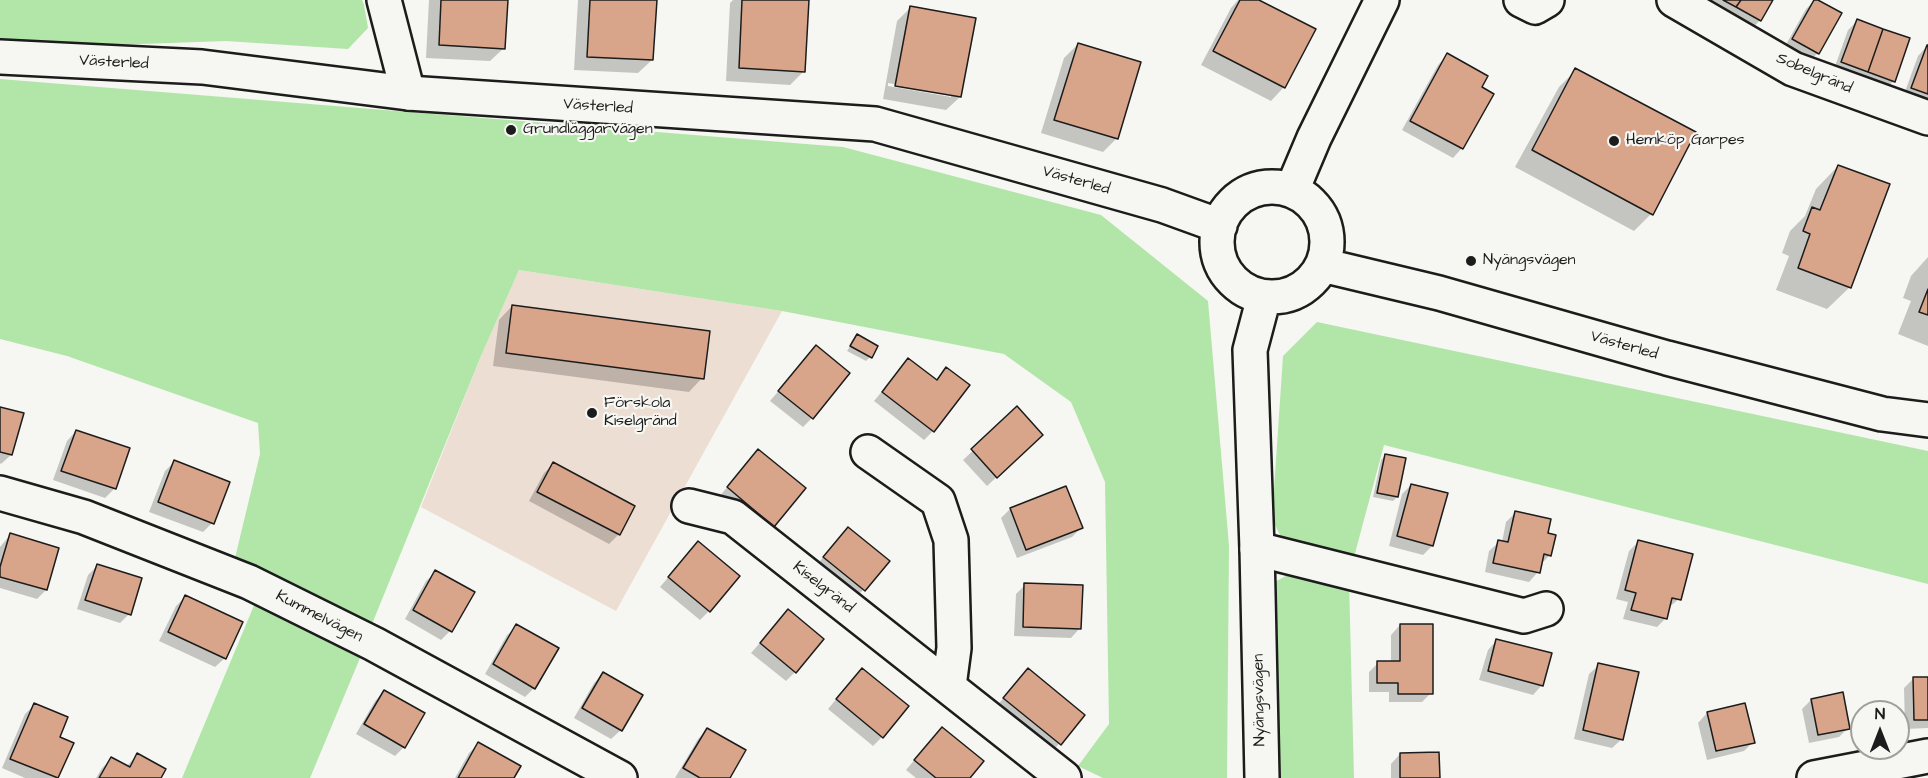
<!DOCTYPE html>
<meta charset="utf-8">
<style>
body{margin:0}
#map{position:relative;width:1928px;height:778px;overflow:hidden;background:#f6f6f2;font-family:"Architects Daughter",sans-serif}
canvas{display:block}
.north{position:absolute;left:1850px;top:700px;width:60px;height:60px;box-sizing:border-box;background:#f6f6f2;border:2px solid #9f9f9c;border-radius:50%;rotate:0deg;font-size:16px;font-weight:700;line-height:24px;text-align:center;color:#1c1c1c}
.north::after{content:'';display:block;margin:auto;width:21px;height:27px;background:#1c1c1c;clip-path:polygon(50% 0,100% 100%,50% 72%,0 100%)}
</style>
<div id="map">
<canvas width="1928" height="778"></canvas>
<div class="north">N</div>
</div>
<script>
const c = document.querySelector('canvas').getContext('2d');
c.lineJoin = 'round';
function fill(path, color) {
  c.fillStyle = color;
  c.fill(path, 'evenodd');
}
function poly(rows) {
  const path = new Path2D();
  for (const r of rows) {
    if (r.length === 3) {
      path.moveTo(r[0] + r[2], r[1]);
      path.arc(r[0], r[1], r[2], 0, 2 * Math.PI);
      continue;
    }
    path.moveTo(r[0], r[1]);
    for (let i = 2; i < r.length; i += 2) path.lineTo(r[i], r[i + 1]);
  }
  return path;
}
function strokePath(path, color, width, dash) {
  c.strokeStyle = color;
  c.lineWidth = width;
  c.lineCap = dash ? 'butt' : 'round';
  c.setLineDash(dash || []);
  c.stroke(path);
}
function label(font, color, halo, rows, align = 'center') {
  c.font = font + ' "Architects Daughter",sans-serif';
  c.lineWidth = 4.5;
  c.setLineDash([]);
  c.textBaseline = 'middle';
  c.strokeStyle = halo;
  c.fillStyle = color;
  for (const [text, x, y, turn = 0] of rows) {
    c.save();
    c.translate(x, y);
    c.rotate((+turn || 0) * Math.PI / 180);
    c.textAlign = isNaN(turn) ? turn : align;
    if (halo) c.strokeText(text, 0, 0);
    c.fillText(text, 0, 0);
    c.restore();
  }
}
fill(poly([
 [519,270,782,311,616,611,421,507,481,356]
]), '#edded3');
fill(poly([
 [0,0,362,0,364,5,368,28,348,49,226,41,0,49],
 [0,79,843,147,1101,215,1208,301,1229,546,1227,778,1103,778,1078,766,1109,724,1105,482,1071,402,1004,354,782,311,519,270,481,356,372,624,235,558,260,454,258,423,67,356,0,339],
 [1317,322,1928,451,1928,584,1384,445,1354,557,1282,539,1272,519,1283,356],
 [1291,573,1349,581,1354,778,1277,778,1273,583],
 [255,603,360,658,310,778,182,778]
]), '#b1e6a8');
fill(poly([
 [429,0,506,0,504,48,490,61,426,58],
 [578,0,655,0,652,60,638,73,574,70],
 [733,0,808,0,804,71,790,85,726,81,730,3],
 [1238,0,1256,0,1284,87,1271,101,1201,65,1231,8],
 [1705,0,1772,0,1760,20,1751,30],
 [1815,0,1818,53,1808,62,1784,48,1806,9],
 [910,8,960,97,946,110,883,99,897,21],
 [888,83,951,94,951,97,888,86],
 [1857,21,1894,81,1884,90,1833,72,1848,30],
 [1078,44,1117,138,1103,152,1041,133,1064,58],
 [1927,46,1928,47,1928,106,1903,97,1918,56],
 [1447,55,1480,88,1462,148,1453,158,1402,130,1438,65],
 [1576,70,1651,214,1634,231,1515,167,1559,87],
 [1838,166,1850,287,1827,309,1776,290,1789,256,1782,253,1790,231,1805,216,1816,189],
 [1928,257,1928,346,1898,334,1911,301,1903,298,1911,276],
 [512,306,702,378,689,392,493,366,499,320],
 [857,336,870,357,866,361,847,351],
 [816,347,812,418,803,427,770,401],
 [908,360,936,381,947,369,933,431,924,440,874,401],
 [0,408,11,455,1,464,0,463],
 [1017,409,1032,444,987,486,963,460],
 [76,431,128,449,114,489,105,498,53,480,67,441],
 [1385,456,1397,497,1393,501,1373,497,1381,460],
 [749,461,773,526,764,535,719,497],
 [174,462,212,523,203,532,149,512,165,471],
 [553,464,633,506,618,535,609,544,529,501,544,473],
 [1411,485,1432,546,1423,555,1389,546,1402,494],
 [1010,509,1081,528,1072,537,1017,558,1001,518],
 [1515,513,1546,535,1550,555,1540,565,1538,572,1529,582,1485,572,1489,551,1499,542,1502,542,1506,522],
 [10,535,46,590,37,599,0,588,0,547],
 [839,538,888,561,855,599,815,567],
 [1638,542,1679,599,1668,608,1666,618,1657,627,1623,619,1628,602,1616,599,1629,551],
 [689,553,709,611,700,620,660,587],
 [97,566,129,614,120,623,77,609,88,575],
 [436,572,450,631,441,640,405,619,426,581],
 [1025,585,1080,628,1071,638,1014,636,1016,594],
 [185,597,225,658,215,667,159,641,176,606],
 [788,611,795,672,786,681,751,653],
 [1400,625,1431,693,1422,702,1389,702,1389,692,1369,692,1369,672,1378,663,1391,663,1391,635],
 [517,626,534,688,525,697,485,674,507,635],
 [1497,640,1542,685,1533,695,1479,680,1488,650],
 [1599,665,1622,739,1612,748,1574,739,1589,674],
 [1028,670,1083,716,1051,753,995,708],
 [603,674,641,696,621,730,611,739,574,718,594,683],
 [1928,678,1928,728,1905,729,1904,688,1913,679],
 [853,679,882,737,873,746,828,709],
 [384,692,404,747,395,756,356,734,375,701],
 [1811,700,1848,728,1839,737,1809,743,1802,709],
 [35,704,58,737,72,743,57,778,25,778,2,768,25,714],
 [1707,713,1753,742,1744,751,1707,760,1698,723],
 [707,730,728,778,675,778,698,739],
 [933,738,968,778,916,778,906,770],
 [478,744,512,778,455,778,469,753],
 [1400,754,1439,778,1391,778,1391,764],
 [137,755,159,778,96,778,102,768,111,759,126,767]
]), '#0003');
const building = poly([
 [441,0,508,0,505,49,439,45,441,0],
 [590,0,657,0,653,60,587,57,590,0],
 [742,0,809,0,805,72,739,68,742,0],
 [1240,0,1259,0,1316,29,1285,88,1213,51,1240,0],
 [1723,0,1741,0,1736,7,1723,0],
 [1741,0,1773,0,1761,21,1736,7,1741,0],
 [1814,0,1818,0,1842,13,1819,54,1792,39,1814,0],
 [910,6,976,18,961,97,895,86,910,6],
 [1857,19,1883,29,1868,72,1841,62,1857,19],
 [1883,29,1910,38,1895,82,1868,72,1883,29],
 [1078,43,1141,62,1118,139,1054,120,1078,43],
 [1927,45,1928,45,1928,94,1911,88,1927,45],
 [1447,53,1488,76,1482,87,1494,94,1463,149,1410,121,1447,53],
 [1575,68,1696,132,1653,215,1532,150,1575,68],
 [1838,165,1890,184,1851,288,1798,268,1810,234,1803,231,1812,207,1820,210,1838,165],
 [1928,289,1928,315,1919,312,1928,289],
 [512,305,710,331,704,379,506,353,512,305],
 [857,334,878,346,872,358,850,346,857,334],
 [816,345,850,373,813,419,778,391,816,345],
 [908,358,937,380,946,367,970,385,934,432,882,392,908,358],
 [1017,406,1043,435,997,478,971,449,1017,406],
 [0,407,24,413,12,455,0,452,0,407],
 [76,430,130,448,116,489,61,471,76,430],
 [758,449,806,488,774,527,727,487,758,449],
 [1385,454,1406,458,1398,497,1377,493,1385,454],
 [174,460,230,482,214,524,158,502,174,460],
 [553,462,635,506,620,535,537,492,553,462],
 [1411,484,1448,493,1433,546,1397,536,1411,484],
 [1066,486,1083,528,1026,550,1010,508,1066,486],
 [1515,511,1551,519,1548,533,1556,535,1551,556,1544,554,1540,573,1493,563,1498,540,1508,542,1515,511],
 [848,527,890,561,865,591,823,557,848,527],
 [10,533,59,548,47,590,0,577,0,567,10,533],
 [1638,540,1693,554,1681,600,1672,598,1667,619,1631,610,1636,593,1625,590,1638,540],
 [698,541,740,576,710,612,668,577,698,541],
 [97,564,142,578,131,615,85,600,97,564],
 [435,570,475,592,452,632,413,610,435,570],
 [1024,583,1083,585,1081,629,1023,627,1024,583],
 [185,595,243,622,226,659,168,632,185,595],
 [788,609,824,639,796,673,760,643,788,609],
 [516,624,559,648,535,689,493,664,516,624],
 [1400,624,1433,624,1433,694,1398,694,1398,683,1377,683,1377,661,1400,661,1400,624],
 [1496,639,1552,653,1543,686,1488,671,1496,639],
 [1598,663,1639,672,1623,740,1583,730,1598,663],
 [862,668,909,706,883,738,836,699,862,668],
 [1028,668,1085,715,1061,745,1003,698,1028,668],
 [603,672,643,695,622,731,582,708,603,672],
 [1913,677,1928,677,1928,720,1914,720,1913,677],
 [384,690,425,713,405,748,364,724,384,690],
 [1843,692,1850,729,1818,735,1811,699,1843,692],
 [34,703,68,717,60,737,74,743,58,778,10,759,34,703],
 [1745,703,1755,743,1716,751,1707,712,1745,703],
 [942,727,984,761,970,778,936,778,914,760,942,727],
 [707,728,746,750,730,778,700,778,683,768,707,728],
 [478,742,521,766,514,778,458,778,478,742],
 [1439,752,1440,778,1400,778,1400,753,1439,752],
 [137,753,166,769,161,778,99,778,111,757,130,767,137,753]
]);
fill(building, '#d8a58b');
strokePath(building, '#1c1c1c', 1.5);
const minor = poly([
 [384,0,408,93],
 [1521,0,1535,7,1547,0],
 [1674,0,1793,69,1928,118],
 [868,452,938,501,951,540,954,648,949,686],
 [0,493,84,517,249,582,374,644,620,778],
 [689,506,733,517,1064,778],
 [1257,549,1524,616,1546,609],
 [1814,778,1928,756]
]);
const tertiary = poly([
 [0,57,202,67,408,93,875,124,1162,205,1220,226],
 [1272,242,55],
 [1292,190,1314,138,1382,0],
 [1322,265,1439,293,1667,358,1882,414,1928,420],
 [1262,778,1257,549,1250,350,1264,297]
]);
strokePath(minor, '#1c1c1c', 38);
strokePath(tertiary, '#1c1c1c', 38);
strokePath(minor, '#f6f6f2', 33);
strokePath(tertiary, '#f6f6f2', 33);
for (const [x, y, r, color] of [
 [511,130,6,"#1c1c1c"],
 [1614,141,6,"#1c1c1c"],
 [1471,261,6,"#1c1c1c"],
 [592,413,6,"#1c1c1c"]
]) {
  const dot = new Path2D();
  dot.arc(x, y, r, 0, 2 * Math.PI);
  c.fillStyle = color;
  c.fill(dot);
  strokePath(dot, '#f6f6f2', 2);
}
label('16px', '#1c1c1c', '#f6f6f2', [
 ["Västerled",114,63,3],
 ["Sobelgränd",1814,74,23],
 ["Västerled",598,107,4],
 ["Västerled",1076,181,16],
 ["Västerled",1624,346,16],
 ["Kiselgränd",823,588,38],
 ["Kummelvägen",319,617,27],
 ["Nyängsvägen",1260,700,-91]
]);
label('16px', '#1c1c1c', '#f6f6f2', [
 ["Grundläggarvägen",523,130],
 ["Hemköp Garpes",1626,141],
 ["Nyängsvägen",1483,261],
 ["Förskola",604,404],
 ["Kiselgränd",604,422]
], 'left');
</script>
